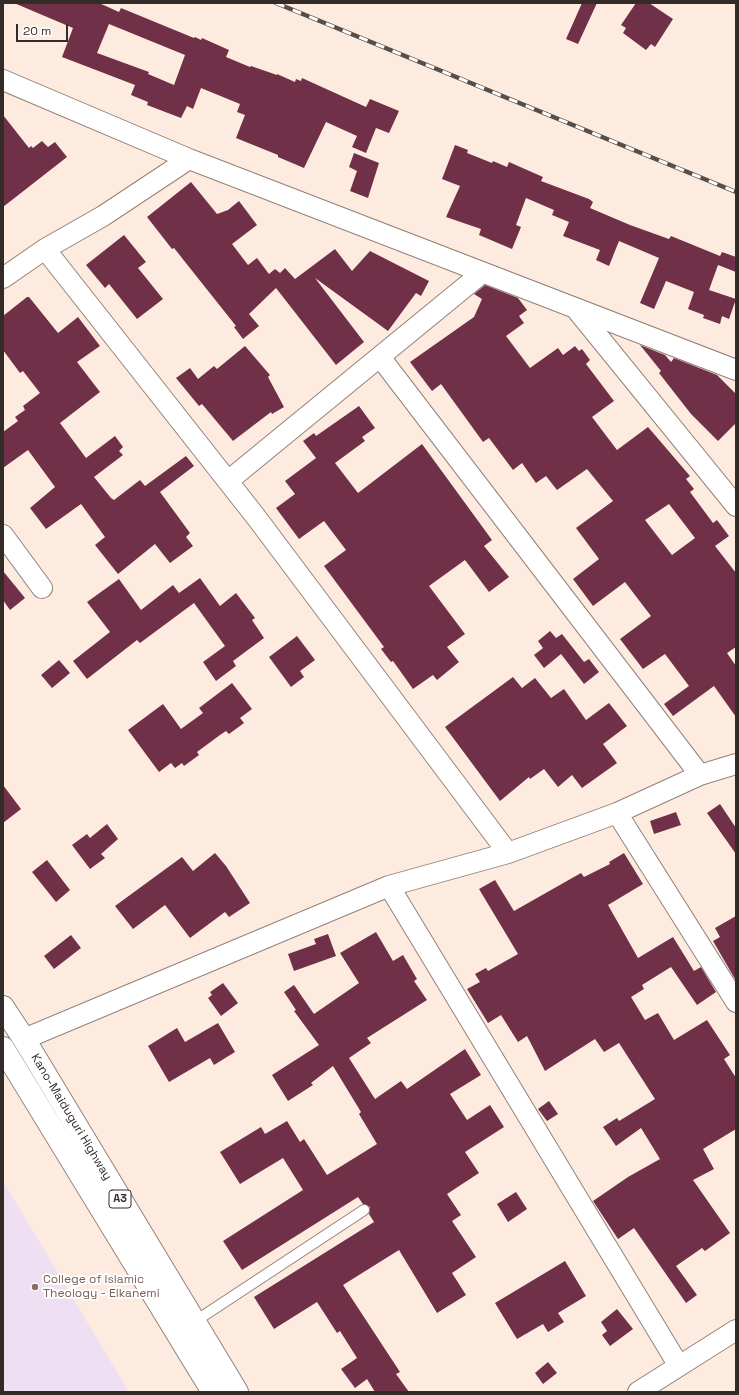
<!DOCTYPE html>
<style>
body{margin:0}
#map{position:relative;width:739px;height:1395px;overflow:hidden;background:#feebe0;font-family:"Space Grotesk",sans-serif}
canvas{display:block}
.frame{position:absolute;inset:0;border:4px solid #332b28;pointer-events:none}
.scale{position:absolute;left:16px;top:24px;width:52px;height:18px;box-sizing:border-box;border:2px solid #332b28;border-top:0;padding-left:5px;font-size:12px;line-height:14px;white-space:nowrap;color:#332b28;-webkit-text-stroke:3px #fff;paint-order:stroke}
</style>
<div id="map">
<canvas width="739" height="1395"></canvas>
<div class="frame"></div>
<div class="scale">20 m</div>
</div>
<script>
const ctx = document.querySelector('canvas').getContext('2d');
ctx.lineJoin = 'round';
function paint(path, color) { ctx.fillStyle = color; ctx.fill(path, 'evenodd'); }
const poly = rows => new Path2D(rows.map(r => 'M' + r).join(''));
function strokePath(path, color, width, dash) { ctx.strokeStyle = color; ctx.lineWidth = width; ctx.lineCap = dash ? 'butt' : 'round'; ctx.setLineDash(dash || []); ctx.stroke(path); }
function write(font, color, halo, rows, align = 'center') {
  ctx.font = font + ' "Space Grotesk",sans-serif'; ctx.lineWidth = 4; ctx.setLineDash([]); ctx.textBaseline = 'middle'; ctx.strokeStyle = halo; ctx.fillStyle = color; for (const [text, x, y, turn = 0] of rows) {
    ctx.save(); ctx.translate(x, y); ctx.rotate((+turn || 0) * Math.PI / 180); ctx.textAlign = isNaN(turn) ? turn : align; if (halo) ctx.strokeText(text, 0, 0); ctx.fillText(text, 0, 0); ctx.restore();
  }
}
paint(poly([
 [3,1181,129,1392,3,1392]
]), '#efdff2');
paint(poly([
 [14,3,99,3,119,12,121,8,194,38,195,37,201,40,202,38,229,50,226,57,250,67,251,66,277,75,277,74,295,82,296,79,301,81,302,78,366,107,370,99,399,111,389,133,376,128,366,153,352,147,357,136,326,122,304,168,278,157,278,155,236,138,245,115,237,112,240,104,201,88,193,109,187,106,181,118,147,105,148,102,131,95,135,85,62,57,73,28],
 [109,24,185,55,174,85,148,74,149,72,97,53],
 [582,3,597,3,578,44,566,39],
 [636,3,649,3,673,19,655,47,651,44,646,50,623,33,626,28,621,25],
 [3,115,29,148,31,146,33,148,42,141,48,147,55,142,67,157,3,207],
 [455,145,468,150,467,153,492,163,493,161,507,167,509,162,543,177,541,181,589,199,593,202,590,208,630,225,669,239,671,236,720,256,722,252,736,257,736,272,718,265,709,290,736,299,729,319,722,316,720,324,703,318,704,315,688,309,694,292,666,281,654,309,640,303,659,258,619,241,609,266,596,260,600,250,563,236,569,222,552,215,554,210,526,198,516,225,521,227,512,249,479,235,481,229,446,217,460,186,442,179],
 [354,153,379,163,368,198,350,191,357,171,349,167],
 [191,182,217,214,228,210,239,201,257,225,232,244,248,265,257,258,269,274,275,269,280,273,285,268,295,279,335,249,352,271,370,251,429,281,421,296,416,293,388,331,315,278,364,342,336,365,276,288,249,314,259,326,243,339,234,327,236,326,174,248,172,249,147,217],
 [124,235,146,262,138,268,163,299,137,319,109,284,105,288,86,265],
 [485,285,518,298,527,310,519,316,524,323,506,336,530,368,558,348,563,355,575,346,579,351,582,349,590,360,586,364,614,401,592,417,617,450,648,427,690,476,686,479,694,489,690,492,713,523,717,520,729,536,715,546,736,573,736,647,727,653,736,666,736,717,714,686,673,716,664,704,689,686,665,654,643,669,620,639,651,616,625,582,593,606,573,579,599,559,576,528,613,501,587,469,557,490,546,476,536,483,522,463,513,470,489,438,483,442,441,384,432,391,410,362,474,317,482,299,474,294],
 [669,504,695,538,672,555,645,520],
 [27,297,29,297,58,333,78,317,100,346,77,362,100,392,60,423,86,458,115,436,123,447,119,451,123,455,94,477,111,498,114,500,140,480,145,486,186,456,194,466,160,492,190,533,186,537,193,546,170,563,155,544,118,574,95,545,105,537,81,504,46,529,30,508,55,487,28,450,3,468,3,432,18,421,15,417,25,410,23,406,40,393,23,371,20,373,3,350,3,316],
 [640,345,665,355,671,362,674,358,717,375,736,394,736,423,718,441,691,414,659,373,661,371],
 [245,346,270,375,268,377,284,407,272,414,271,412,233,441,202,404,199,406,176,378,190,368,198,379,214,366,217,369],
 [359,406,375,428,362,437,365,441,335,463,358,493,422,444,492,540,484,546,509,577,489,592,465,560,429,586,465,634,447,647,459,662,437,680,433,675,413,689,393,661,391,662,381,649,384,647,324,566,346,550,324,521,299,539,276,508,295,494,285,481,316,458,303,441,314,433,316,436],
 [3,571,25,598,10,610,3,600],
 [200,578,220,606,236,593,255,618,252,620,264,638,233,661,236,666,216,681,203,662,225,646,194,603,140,643,137,640,87,679,73,661,110,632,87,602,119,579,141,610,173,585,179,593],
 [550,631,556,638,562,634,584,662,589,659,599,672,584,684,561,654,544,668,534,655,543,648,538,641],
 [297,636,315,660,300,671,304,677,291,687,269,657],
 [59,660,70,673,52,688,41,675],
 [513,677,522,688,535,678,551,698,564,689,586,720,609,703,627,726,603,744,617,763,582,788,572,775,558,787,544,769,530,779,529,777,500,801,445,727],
 [232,683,252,709,240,718,244,723,229,734,226,731,220,735,197,752,199,755,184,766,182,763,175,768,171,763,159,772,128,730,163,704,181,729,203,713,199,708],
 [3,785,21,809,3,823],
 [720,804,736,828,736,854,707,813],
 [676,812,681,825,654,834,650,821],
 [107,824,118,839,101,854,105,858,90,869,72,845,87,834,90,838],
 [215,853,226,866,250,903,229,917,225,912,190,938,165,905,133,929,115,906,182,857,193,871],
 [624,853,643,884,608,905,638,958,673,937,694,971,701,967,716,992,697,1005,671,967,642,985,644,989,631,997,645,1020,658,1013,674,1040,707,1020,730,1055,724,1059,736,1078,736,1129,703,1149,714,1169,693,1180,730,1233,705,1251,702,1248,676,1266,697,1295,686,1303,634,1228,618,1239,593,1201,628,1177,660,1159,641,1128,616,1146,603,1127,617,1118,619,1121,655,1099,619,1043,604,1052,595,1039,545,1071,527,1036,518,1042,501,1015,488,1023,467,989,480,982,475,974,486,968,488,971,518,954,479,889,495,880,514,911,581,873,584,877,610,864,609,862],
 [47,860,70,890,56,902,32,872],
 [736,916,736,978,735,979,713,941,720,937,715,928],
 [376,932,393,961,403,955,417,979,414,981,427,1000,367,1038,371,1043,349,1058,375,1099,401,1081,407,1089,465,1049,481,1075,450,1094,467,1120,490,1105,504,1127,465,1152,479,1173,447,1194,461,1215,452,1221,476,1257,452,1273,466,1295,437,1313,399,1250,343,1285,400,1372,396,1374,409,1392,375,1392,367,1379,355,1388,341,1369,357,1358,340,1331,337,1333,317,1302,274,1329,254,1297,374,1222,369,1214,370,1207,363,1204,358,1197,242,1270,223,1241,303,1190,283,1158,240,1184,220,1152,261,1127,265,1134,287,1121,300,1142,304,1139,327,1175,377,1144,359,1114,361,1112,333,1066,311,1083,313,1085,288,1101,272,1075,319,1045,294,1011,296,1010,284,992,294,985,314,1014,359,983,340,953],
 [328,934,336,956,294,971,288,954,316,944,314,939],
 [71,935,81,948,54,969,44,956],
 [223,983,238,1003,221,1016,208,998,212,995,210,992],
 [218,1023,235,1052,214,1065,210,1058,169,1082,148,1046,177,1028,185,1042],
 [549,1101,558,1114,547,1121,538,1109],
 [516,1192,527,1209,508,1222,497,1204],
 [565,1261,586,1296,558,1313,564,1322,548,1332,543,1324,517,1339,495,1303],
 [617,1309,633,1329,610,1346,602,1335,607,1331,601,1322],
 [548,1362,557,1373,543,1384,535,1373]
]), '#703047');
const service = poly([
 [194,1322,364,1210]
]);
const minor = poly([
 [3,80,189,159,736,370],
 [45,249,256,517,508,853],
 [3,278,45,249,103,216,189,159],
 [576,309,736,506],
 [380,357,700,775],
 [228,481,482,273],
 [3,535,42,588],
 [617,813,736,1002],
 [389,886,679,1366],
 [24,1039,389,886,508,853,617,813,700,775,736,764],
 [638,1392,736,1330]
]);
const trunk = poly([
 [3,1007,24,1039,237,1392],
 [3,1048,213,1392]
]);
strokePath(service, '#938279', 12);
strokePath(minor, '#938279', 22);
strokePath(trunk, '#938279', 24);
strokePath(service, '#fff', 10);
strokePath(minor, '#fff', 20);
strokePath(trunk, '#fff', 22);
const rail = poly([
 [276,3,736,192]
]);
strokePath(rail, '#574d49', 4.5);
strokePath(rail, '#fff', 3, [9]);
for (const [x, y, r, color] of [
 [35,1287,4,"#8d6e63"]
]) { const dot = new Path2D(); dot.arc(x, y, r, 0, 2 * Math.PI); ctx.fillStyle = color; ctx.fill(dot); strokePath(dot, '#fff', 1.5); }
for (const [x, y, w] of [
 [120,1199,22]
]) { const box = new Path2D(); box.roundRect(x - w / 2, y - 9, w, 18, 3); ctx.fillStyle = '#fff'; ctx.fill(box); strokePath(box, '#332b28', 1); }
write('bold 11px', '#332b28', null, [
 ["A3",120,1199]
]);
write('12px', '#332b28', '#fff', [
 ["Kano-Maiduguri Highway",71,1117,59]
]);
write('12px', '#785e54', '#fff', [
 ["College of Islamic",43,1280],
 ["Theology - Elkanemi",43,1294]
], 'left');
</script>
